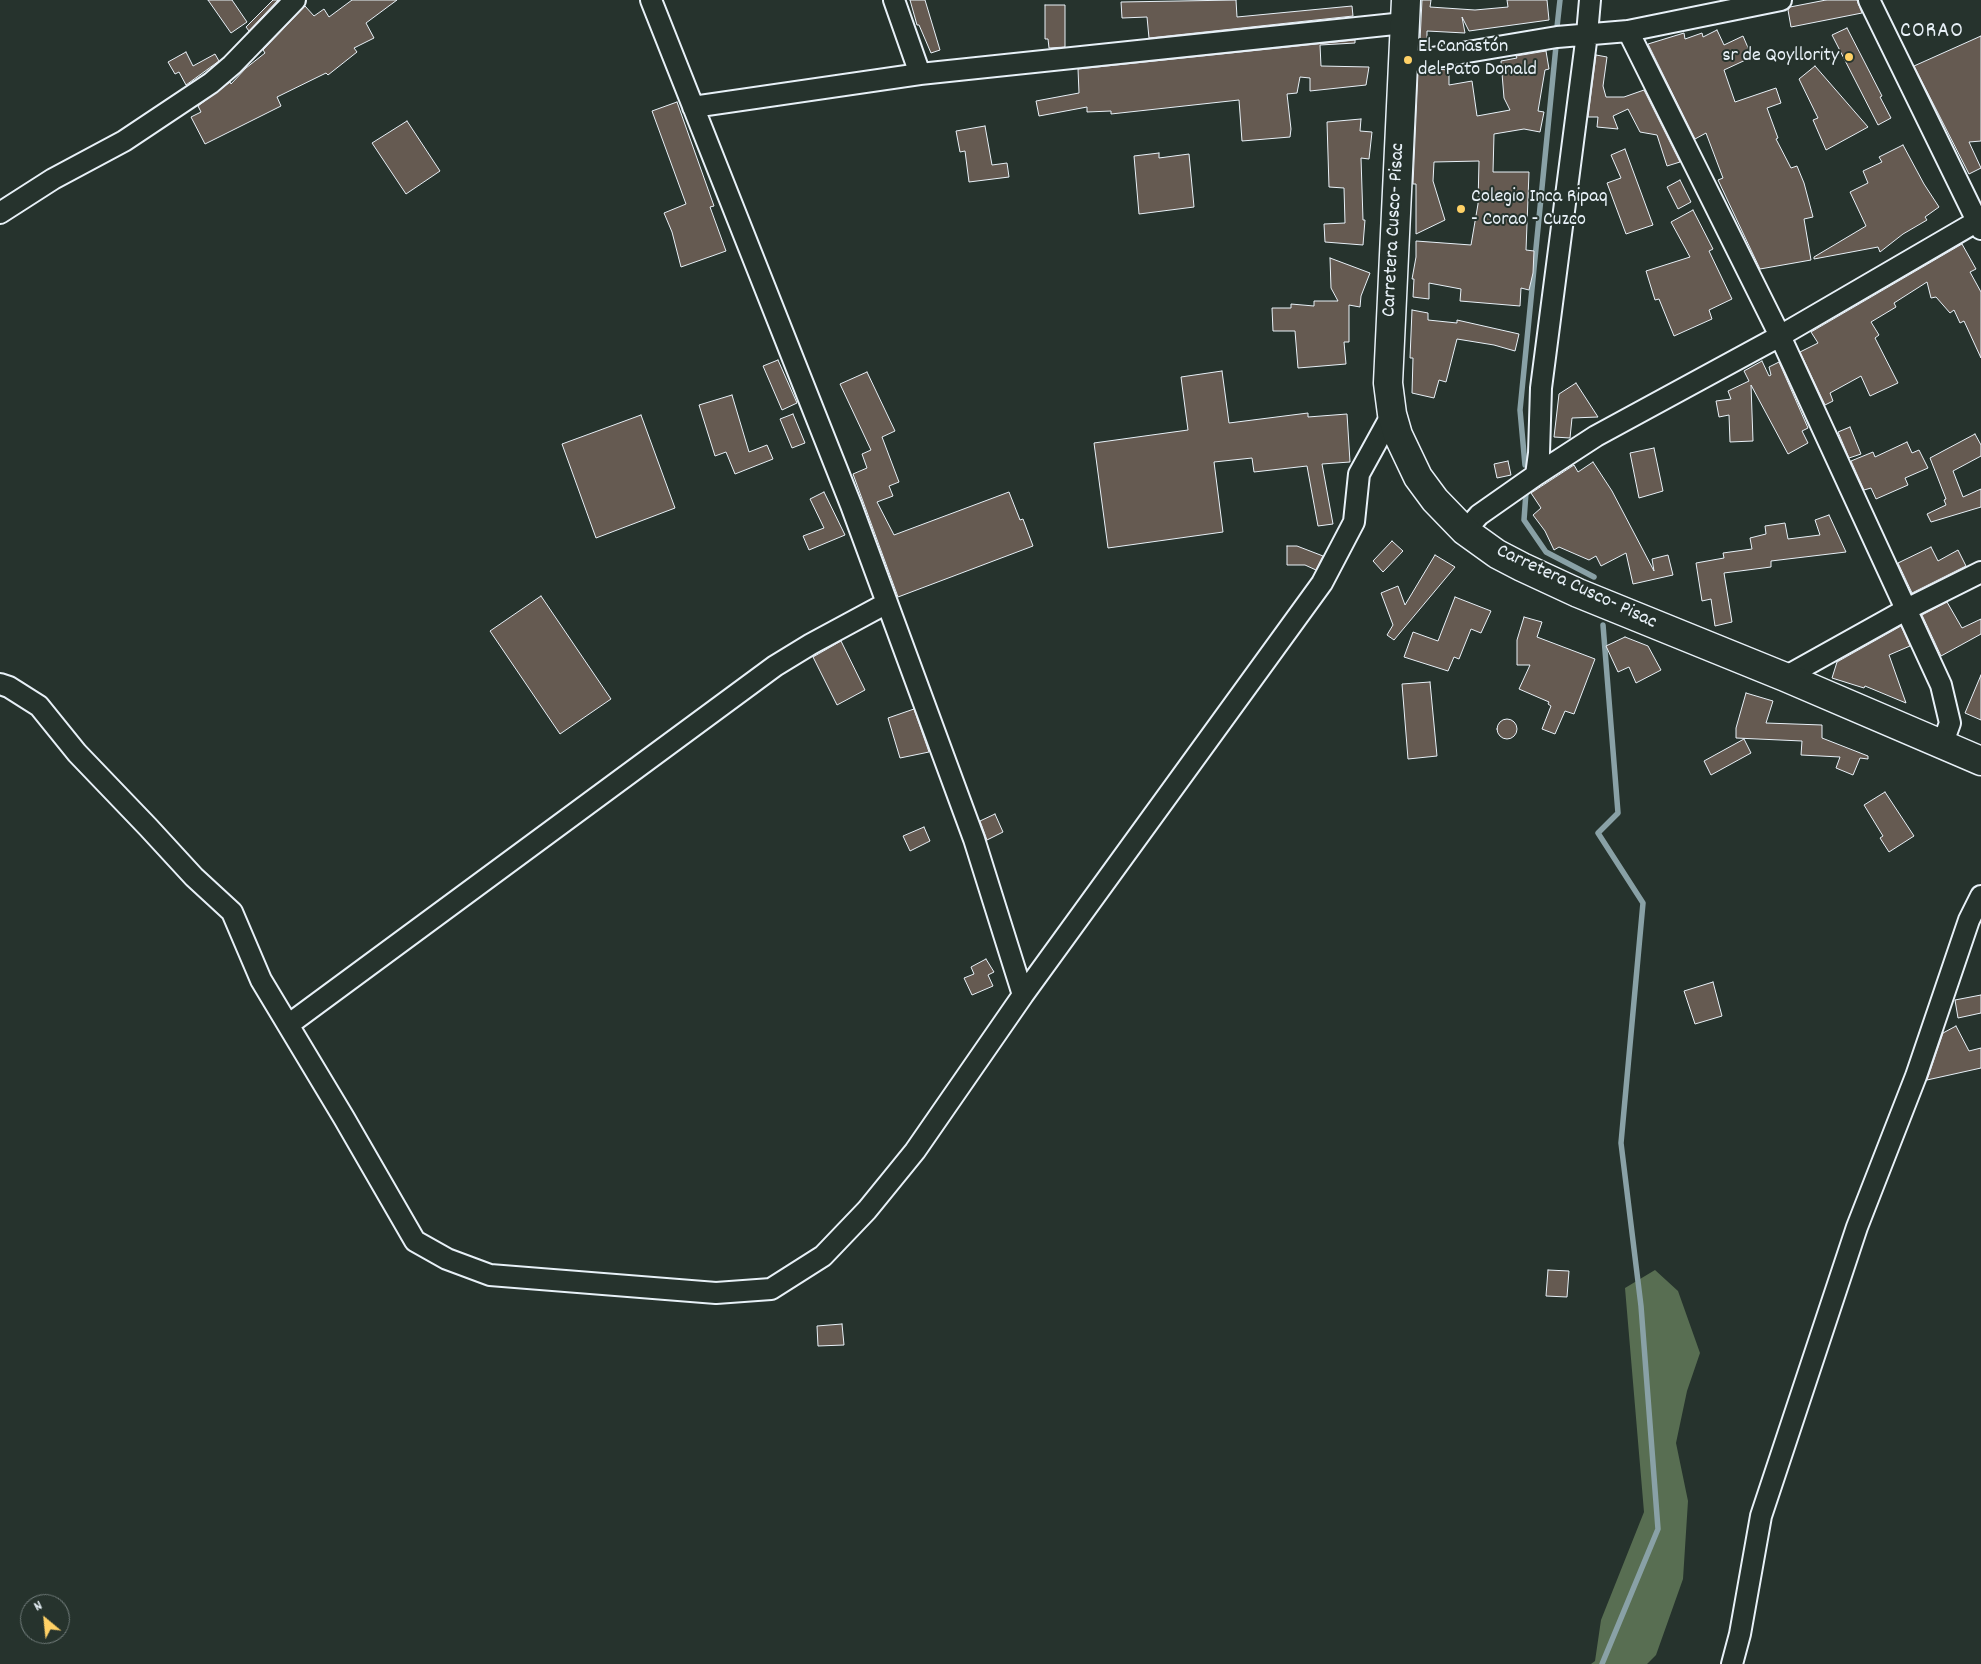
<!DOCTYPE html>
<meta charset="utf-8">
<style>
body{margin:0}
#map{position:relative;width:1981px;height:1664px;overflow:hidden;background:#26332d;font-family:Dekko,sans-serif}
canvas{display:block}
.north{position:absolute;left:20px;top:1594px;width:50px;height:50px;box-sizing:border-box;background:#26332d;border:1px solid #747f7e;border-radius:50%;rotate:332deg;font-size:14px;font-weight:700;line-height:20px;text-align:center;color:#e8f1f8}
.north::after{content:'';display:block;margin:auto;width:18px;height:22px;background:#ffd166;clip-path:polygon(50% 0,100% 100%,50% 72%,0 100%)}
</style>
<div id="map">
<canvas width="1981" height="1664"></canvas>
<div class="north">N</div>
</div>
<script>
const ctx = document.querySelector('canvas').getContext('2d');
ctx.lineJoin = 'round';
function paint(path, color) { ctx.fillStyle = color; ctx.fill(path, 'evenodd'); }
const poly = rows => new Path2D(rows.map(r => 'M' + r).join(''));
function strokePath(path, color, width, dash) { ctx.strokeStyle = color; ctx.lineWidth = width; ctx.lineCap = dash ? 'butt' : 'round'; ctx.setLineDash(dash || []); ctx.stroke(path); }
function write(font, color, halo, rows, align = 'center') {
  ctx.font = font + ' Dekko,sans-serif'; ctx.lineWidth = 4; ctx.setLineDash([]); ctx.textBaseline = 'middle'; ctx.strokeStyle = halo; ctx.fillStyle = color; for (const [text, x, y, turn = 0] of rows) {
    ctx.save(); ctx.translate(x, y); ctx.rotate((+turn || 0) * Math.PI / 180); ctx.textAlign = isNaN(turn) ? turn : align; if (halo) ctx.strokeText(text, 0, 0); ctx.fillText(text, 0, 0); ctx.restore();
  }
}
paint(poly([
 [1655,1270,1678,1291,1700,1353,1687,1391,1676,1443,1688,1501,1683,1579,1656,1655,1647,1664,1591,1664,1595,1661,1601,1620,1644,1512,1625,1288]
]), '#586e52');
strokePath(poly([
 [1557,27,1560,0],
 [1525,465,1520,410,1556,46],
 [1526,492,1524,520,1546,552,1594,577],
 [1602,1664,1658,1529,1641,1306,1621,1143,1643,903,1598,833,1618,813,1603,625]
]), '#89a1a6', 5.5);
const building = poly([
 [208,0,232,0,247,22,231,33,208,0],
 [273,0,278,0,249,31,246,27,273,0],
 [352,0,397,0,366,23,374,38,354,48,357,52,328,75,326,73,277,97,281,106,205,144,191,117,201,112,198,106,230,82,231,84,246,68,265,53,263,50,305,6,314,16,324,9,329,17,352,0],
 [910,0,925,0,940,50,931,53,919,25,917,25,910,0],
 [1236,0,1237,17,1352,6,1353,16,1149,38,1147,17,1122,18,1121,2,1236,0],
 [1422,0,1431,0,1430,7,1475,10,1508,7,1507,0,1547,0,1549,20,1469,31,1462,17,1465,33,1427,31,1427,41,1420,41,1422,0],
 [1826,0,1857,0,1862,13,1791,27,1788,10,1790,7,1826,0],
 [1045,5,1065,5,1065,47,1049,48,1048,39,1045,39,1045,5],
 [1847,28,1882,96,1880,97,1891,118,1878,125,1832,35,1847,28],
 [1717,30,1724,45,1743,36,1752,57,1724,70,1735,102,1776,88,1781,103,1767,108,1778,138,1776,139,1791,168,1797,166,1804,183,1813,217,1804,219,1811,260,1760,269,1718,180,1723,178,1706,133,1695,139,1648,44,1684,33,1685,39,1702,33,1703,37,1717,30],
 [1981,36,1981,141,1969,142,1981,168,1969,174,1914,66,1981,36],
 [1355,40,1355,43,1320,45,1321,66,1369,67,1366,85,1310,91,1310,78,1300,77,1297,93,1287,94,1291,129,1290,137,1242,141,1239,100,1111,114,1111,111,1087,112,1087,107,1039,116,1036,101,1079,93,1078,69,1355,40],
 [1546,51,1549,69,1545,70,1538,111,1544,112,1540,132,1524,129,1494,134,1493,172,1529,172,1526,250,1534,251,1533,273,1529,290,1521,288,1520,306,1460,301,1461,289,1429,283,1429,299,1413,297,1414,279,1412,279,1416,257,1416,241,1471,245,1478,204,1479,161,1434,162,1433,181,1445,220,1416,234,1416,184,1413,184,1418,72,1436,69,1449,70,1449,85,1472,81,1477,116,1510,110,1504,98,1501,61,1517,58,1516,56,1546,51],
 [186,52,193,66,215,54,219,61,186,85,179,72,175,74,168,62,186,52],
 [1596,55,1607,57,1603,86,1606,97,1624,97,1644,90,1680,162,1667,166,1657,135,1640,132,1628,109,1613,116,1618,129,1597,127,1598,117,1588,117,1596,55],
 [1815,66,1868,127,1826,150,1813,120,1818,118,1799,79,1815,66],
 [677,102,714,206,710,207,726,251,681,267,672,232,664,213,686,204,652,111,677,102],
 [1361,119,1360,131,1372,132,1369,159,1361,158,1363,220,1365,220,1363,245,1325,242,1324,224,1345,223,1344,188,1329,187,1327,122,1361,119],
 [407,121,440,171,406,194,372,143,407,121],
 [985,126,992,165,1007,163,1009,177,969,182,965,151,960,152,956,131,985,126],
 [1903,145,1924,184,1939,207,1925,217,1927,220,1903,234,1880,252,1878,247,1814,259,1814,257,1866,226,1850,192,1868,183,1863,171,1882,162,1879,157,1903,145],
 [1625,149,1653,225,1626,234,1607,183,1621,178,1611,155,1625,149],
 [1159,153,1159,158,1189,154,1194,207,1139,214,1134,156,1159,153],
 [1680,180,1691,202,1678,209,1667,187,1680,180],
 [1693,210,1713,249,1709,251,1732,299,1709,310,1712,319,1674,336,1659,299,1655,300,1646,271,1690,257,1671,222,1693,210],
 [1962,244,1976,269,1970,272,1981,292,1981,358,1964,321,1960,323,1954,310,1950,313,1936,297,1931,298,1927,282,1894,303,1896,307,1871,322,1879,335,1875,338,1898,383,1870,396,1861,376,1830,393,1833,401,1825,405,1800,352,1818,343,1811,332,1962,244],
 [1330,258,1370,273,1361,296,1360,307,1349,305,1349,342,1344,342,1346,364,1298,368,1295,331,1273,331,1272,308,1291,308,1291,304,1314,306,1314,301,1338,301,1331,288,1330,258],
 [1412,310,1428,313,1428,320,1457,323,1457,320,1519,334,1515,351,1494,345,1457,339,1446,382,1439,380,1434,398,1412,393,1413,358,1410,358,1412,310],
 [778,360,797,403,782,410,763,366,778,360],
 [1762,361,1769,376,1771,375,1769,367,1779,362,1808,428,1802,431,1808,443,1788,454,1751,385,1753,441,1730,442,1729,415,1719,417,1716,401,1731,399,1728,391,1749,381,1744,371,1762,361],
 [1222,371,1229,423,1308,413,1308,417,1347,414,1350,462,1322,464,1333,524,1318,526,1307,466,1254,472,1252,458,1214,462,1223,532,1108,548,1094,443,1188,430,1181,377,1222,371],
 [867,372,895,431,882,437,899,482,889,486,893,496,877,502,894,535,1009,492,1020,520,1023,519,1033,546,898,597,853,474,867,468,862,454,871,450,840,384,867,372],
 [1576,383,1598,417,1572,418,1570,438,1554,437,1559,394,1576,383],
 [732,395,749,452,767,445,773,459,735,474,726,452,715,456,699,405,732,395],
 [793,414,805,443,792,448,780,419,793,414],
 [641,415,675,508,596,538,562,444,641,415],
 [1850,427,1861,454,1849,458,1838,432,1850,427],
 [1975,434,1981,445,1981,456,1953,471,1963,497,1981,489,1981,507,1931,522,1927,514,1946,505,1944,500,1946,499,1930,458,1975,434],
 [1907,442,1912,453,1919,450,1928,468,1905,478,1908,485,1876,499,1871,488,1864,490,1851,461,1873,452,1875,457,1907,442],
 [1654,448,1663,491,1639,498,1630,453,1654,448],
 [1508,461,1511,475,1497,478,1494,464,1508,461],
 [1593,462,1612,491,1654,571,1652,559,1668,555,1673,575,1633,584,1626,553,1601,566,1596,556,1589,560,1559,547,1554,550,1545,531,1533,515,1541,508,1531,493,1574,465,1578,472,1593,462],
 [824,492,845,535,809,550,803,536,824,528,810,499,824,492],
 [1829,515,1846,552,1771,561,1771,567,1724,573,1732,622,1715,626,1711,599,1702,601,1696,563,1724,558,1723,553,1752,549,1750,538,1766,534,1765,526,1785,523,1788,539,1820,535,1815,520,1829,515],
 [1392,541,1403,551,1383,572,1373,561,1392,541],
 [1287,546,1297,546,1323,556,1316,570,1305,565,1287,565,1287,546],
 [1931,547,1938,561,1958,550,1966,566,1912,593,1898,563,1931,547],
 [1435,555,1455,567,1394,640,1387,635,1393,625,1381,593,1398,586,1405,605,1435,555],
 [541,596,611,699,560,734,490,631,541,596],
 [1455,597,1491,611,1481,633,1471,629,1459,659,1454,657,1448,671,1404,657,1413,632,1438,641,1455,597],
 [1947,602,1962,628,1981,619,1981,634,1941,656,1922,615,1947,602],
 [1524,617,1542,622,1537,637,1595,659,1574,714,1565,711,1555,734,1542,729,1551,706,1548,704,1549,702,1519,689,1530,665,1517,665,1517,640,1524,617],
 [1901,626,1910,646,1889,655,1906,703,1865,686,1864,688,1832,678,1837,662,1901,626],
 [1625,637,1648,646,1661,670,1636,683,1629,667,1618,672,1606,646,1625,637],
 [841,641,865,690,837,705,813,657,841,641],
 [1981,675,1981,720,1965,713,1981,675],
 [1430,682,1437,756,1408,759,1402,684,1430,682],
 [1746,693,1773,701,1766,723,1822,725,1822,738,1868,756,1868,759,1860,758,1853,775,1836,768,1840,757,1801,755,1802,741,1736,738,1736,728,1746,693],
 [914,709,929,752,900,758,888,718,914,709],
 '1497 729a10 10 0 1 1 20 0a10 10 0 1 1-20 0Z',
 [1744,739,1751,753,1711,775,1704,761,1744,739],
 [1885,792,1914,836,1889,852,1880,838,1883,836,1864,805,1885,792],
 [995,814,1003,832,987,840,980,821,995,814],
 [924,827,930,841,910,851,903,836,924,827],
 [986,959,994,972,988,975,993,986,972,995,964,978,974,974,971,967,986,959],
 [1713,982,1722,1016,1695,1024,1684,991,1713,982],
 [1981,995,1981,1013,1958,1018,1955,1000,1981,995],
 [1956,1026,1969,1051,1981,1048,1981,1068,1927,1080,1943,1033,1956,1026],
 [1548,1270,1569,1271,1567,1297,1546,1296,1548,1270],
 [842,1324,844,1345,818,1346,817,1326,842,1324]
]);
paint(building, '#655a51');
strokePath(building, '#e8f1f8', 1);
const minor = poly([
 [651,0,851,505,974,839,1023,995,1322,583,1354,522,1359,474,1392,414],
 [894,0,920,74,1404,23],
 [1869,0,1981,229],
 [1628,31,1780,336,1941,685,1950,723,1942,745],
 [1402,63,1557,37,1628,31,1781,0],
 [693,107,920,74],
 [0,213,53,179,124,141,211,83,232,65,295,0],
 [1536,475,1539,453,1541,388,1587,34,1590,0],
 [1465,531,1479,515,1536,475,1596,436,1780,336,1981,219],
 [1785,677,1907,609,1981,572],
 [0,684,9,687,39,706,77,753,148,827,194,877,232,912,261,980,344,1118,415,1241,447,1259,490,1275,716,1293,771,1289,823,1256,867,1210,915,1151,1023,995],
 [288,1025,775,666,811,644,887,603],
 [1732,1664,1740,1634,1761,1516,1857,1227,1916,1076,1969,920,1981,896]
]);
const highway = poly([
 [1406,0,1388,383,1392,414,1398,435,1418,477,1435,500,1465,531,1497,554,1522,567,1578,593,1785,677,1981,761]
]);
strokePath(minor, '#e8f1f8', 24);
strokePath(highway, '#e8f1f8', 31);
strokePath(minor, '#26332d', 20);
strokePath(highway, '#26332d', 28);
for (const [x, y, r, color] of [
 [1849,57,5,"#ffd166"],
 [1408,60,5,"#ffd166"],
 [1461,209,5,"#ffd166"]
]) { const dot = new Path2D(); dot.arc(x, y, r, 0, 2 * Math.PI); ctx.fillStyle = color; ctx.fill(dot); strokePath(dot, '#26332d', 2); }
write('20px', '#e8f1f8', '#26332d', [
 ["El Canastón",1418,48],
 ["del Pato Donald",1418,71],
 ["sr de Qoyllority",1839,57,"right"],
 ["Colegio Inca Ripaq",1471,198],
 ["- Corao - Cuzco",1471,221]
], 'left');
write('20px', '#e8f1f8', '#26332d', [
 ["Carretera Cusco- Pisac",1395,230,-87],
 ["Carretera Cusco- Pisac",1576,588,25]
]);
ctx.letterSpacing = '1px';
write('22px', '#e8f1f8', '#26332d', [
 ["CORAO",1932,33]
]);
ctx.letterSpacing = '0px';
</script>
